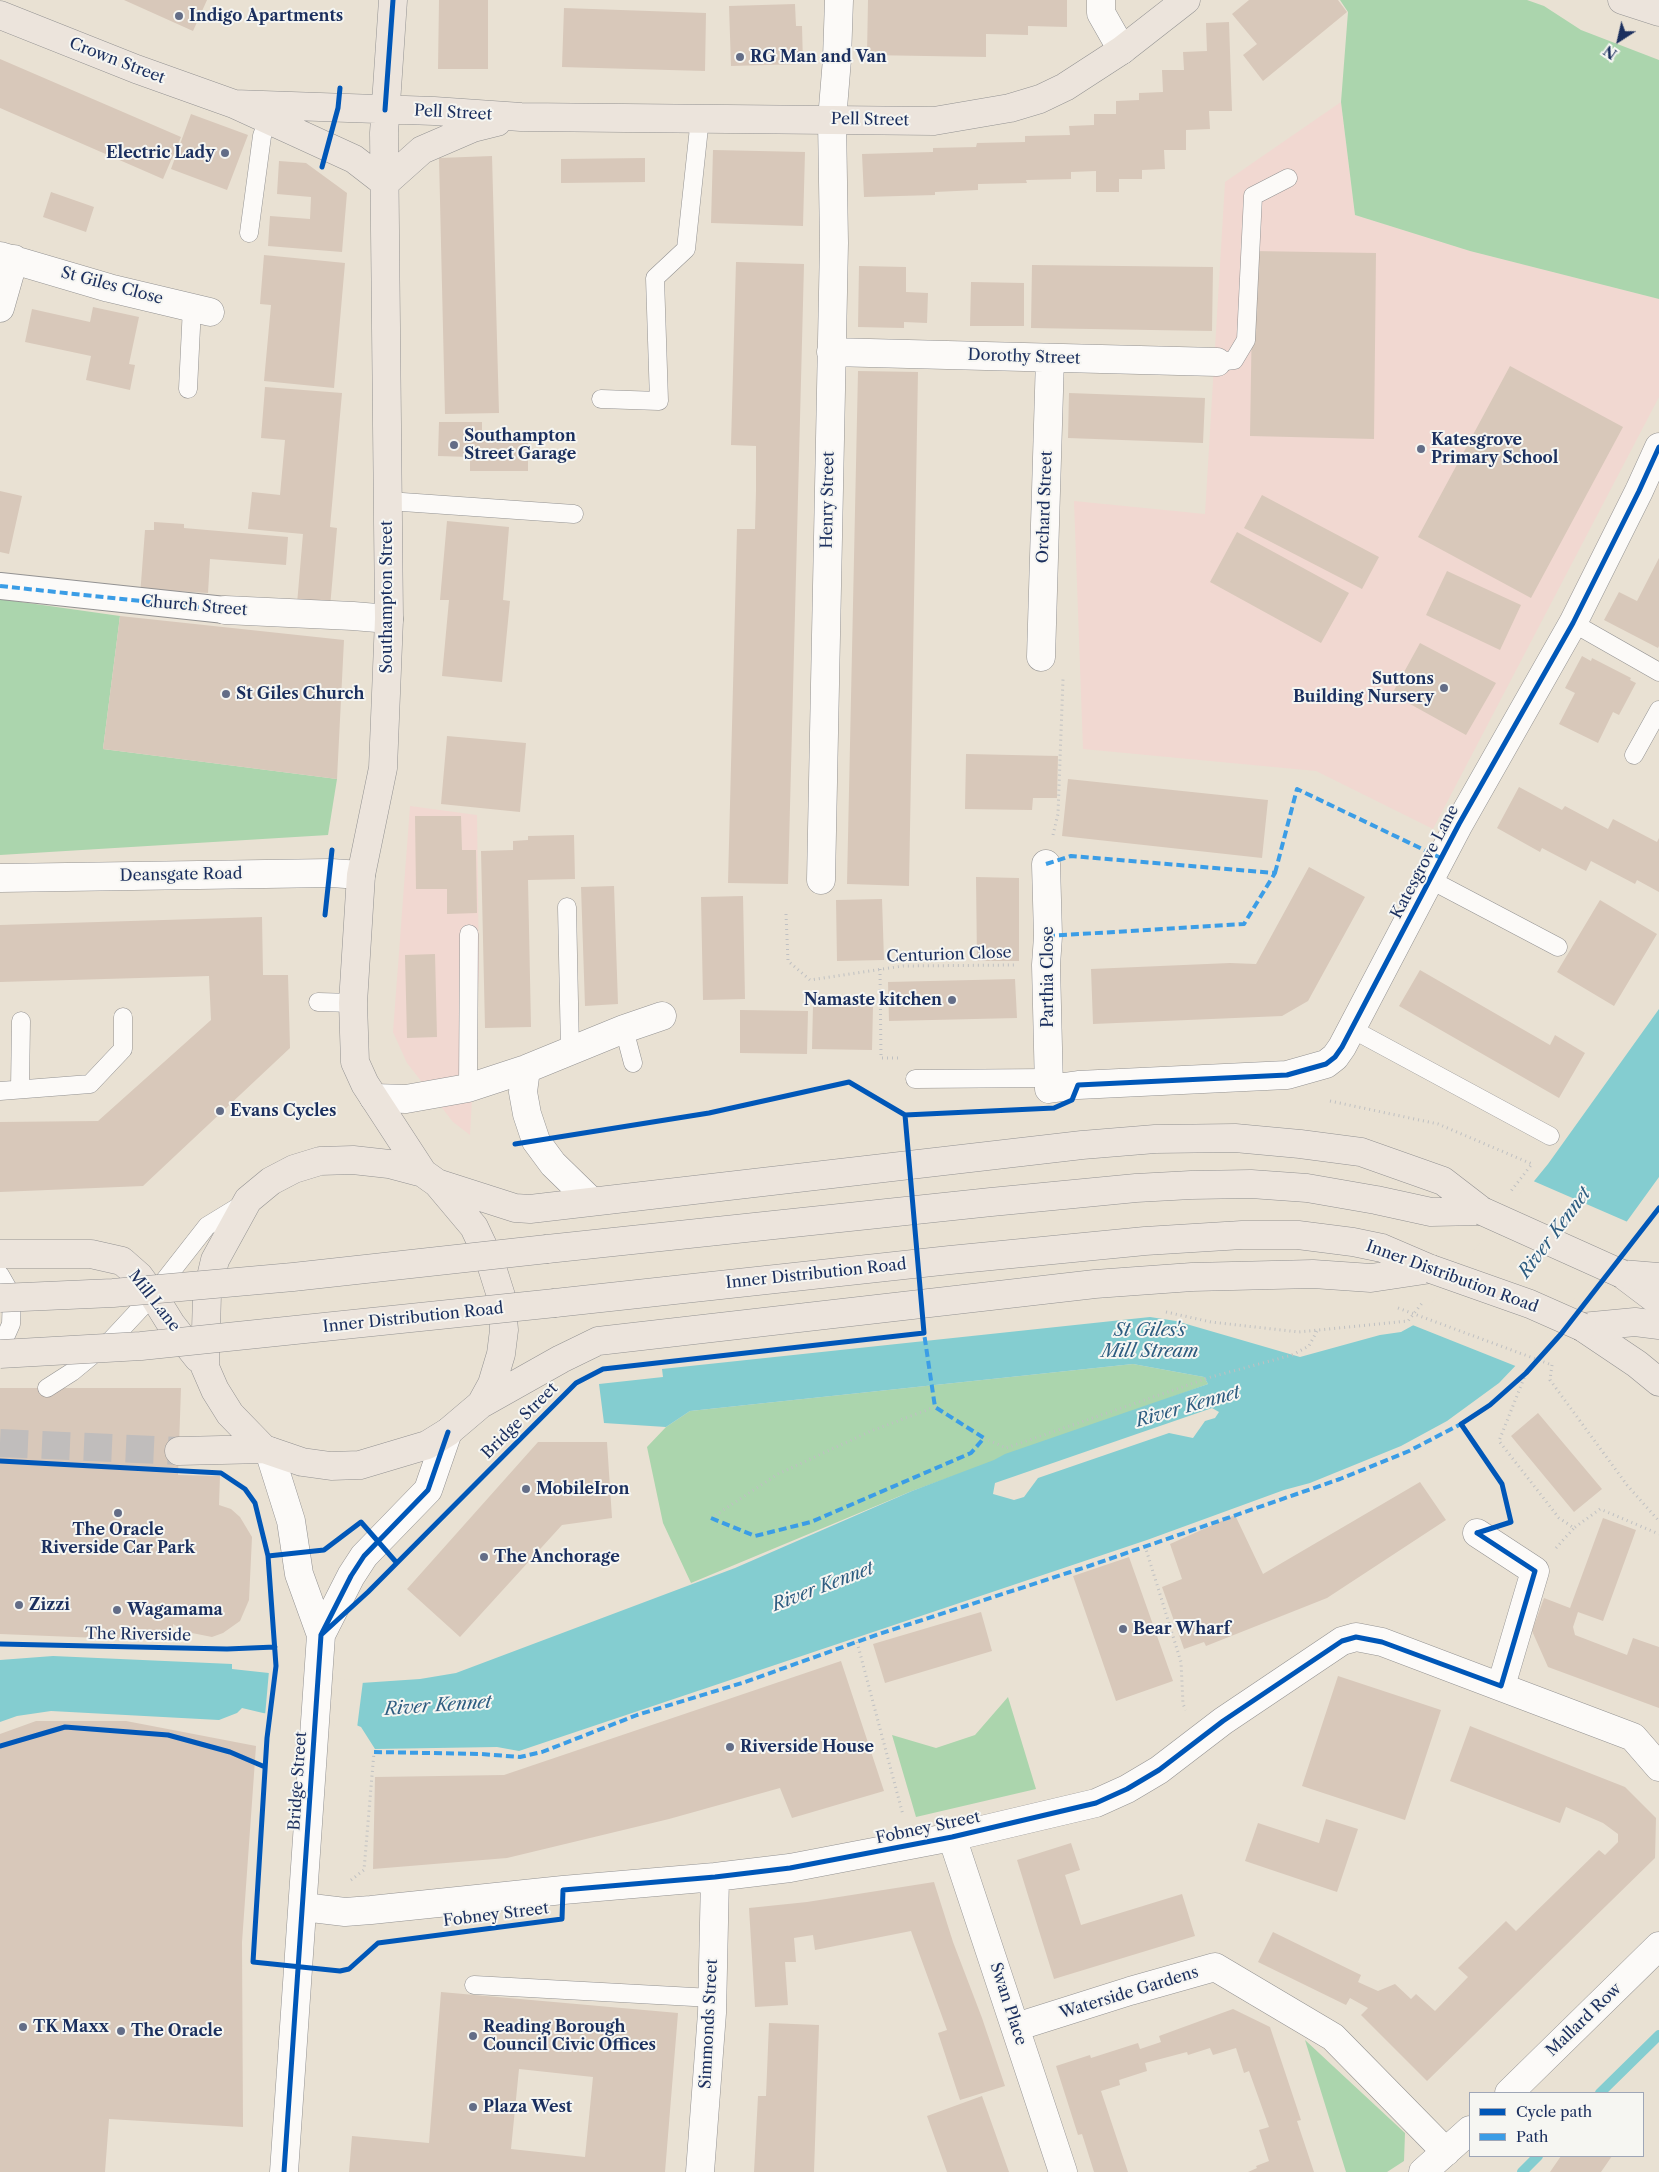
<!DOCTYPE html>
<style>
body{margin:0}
#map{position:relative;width:1659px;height:2172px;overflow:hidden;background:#e9e1d3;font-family:"Libre Caslon Text",serif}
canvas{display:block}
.legend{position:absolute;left:1469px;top:2092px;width:175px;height:65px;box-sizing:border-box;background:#f6f6f2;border:1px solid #9ea6b7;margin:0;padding:6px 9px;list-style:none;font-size:15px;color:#1b2f5e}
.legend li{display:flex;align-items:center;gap:10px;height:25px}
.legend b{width:25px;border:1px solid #9ea6b7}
.north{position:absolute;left:1594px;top:15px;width:50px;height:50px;-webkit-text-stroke:4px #f6f6f2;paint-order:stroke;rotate:215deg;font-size:14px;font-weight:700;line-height:20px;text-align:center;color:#1b2f5e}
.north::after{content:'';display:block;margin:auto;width:18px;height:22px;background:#1b2f5e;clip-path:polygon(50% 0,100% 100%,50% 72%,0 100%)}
</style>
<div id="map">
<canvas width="1659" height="2172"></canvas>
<ul class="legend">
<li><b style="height:6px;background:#0057b8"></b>Cycle path</li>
<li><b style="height:6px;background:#3b9de6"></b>Path</li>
</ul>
<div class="north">N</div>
</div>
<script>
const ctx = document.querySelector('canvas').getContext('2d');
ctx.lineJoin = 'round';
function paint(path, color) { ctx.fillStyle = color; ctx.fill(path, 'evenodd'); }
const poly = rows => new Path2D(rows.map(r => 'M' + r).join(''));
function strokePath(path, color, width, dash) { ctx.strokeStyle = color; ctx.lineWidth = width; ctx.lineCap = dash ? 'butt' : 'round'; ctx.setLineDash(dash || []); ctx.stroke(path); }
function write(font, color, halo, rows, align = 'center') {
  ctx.font = font + ' "Libre Caslon Text",serif'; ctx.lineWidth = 4; ctx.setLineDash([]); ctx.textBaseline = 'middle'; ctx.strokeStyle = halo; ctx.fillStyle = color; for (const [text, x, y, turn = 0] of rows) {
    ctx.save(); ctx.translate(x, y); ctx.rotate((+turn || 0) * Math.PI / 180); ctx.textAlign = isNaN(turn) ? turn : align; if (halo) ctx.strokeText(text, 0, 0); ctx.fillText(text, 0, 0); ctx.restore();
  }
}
paint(poly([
 [1341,102,1355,215,1470,251,1659,299,1659,397,1433,829,1316,771,1083,749,1074,501,1205,514,1225,182],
 [410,806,477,815,479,971,470,1135,453,1122,407,1063,393,1032]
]), '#f1d8d1');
paint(poly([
 [1340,0,1527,0,1544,6,1581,30,1659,60,1659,299,1470,251,1355,215,1341,102,1348,12],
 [0,599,120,616,103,749,337,779,328,835,0,855],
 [1133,1364,1204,1377,1208,1384,912,1491,691,1583,663,1523,647,1447,666,1427,690,1411],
 [1008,1697,1036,1789,916,1817,892,1735,936,1748,975,1735],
 [1305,2040,1405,2133,1404,2161,1387,2172,1346,2172]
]), '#abd5ad');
paint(poly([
 [1659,1009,1659,1177,1549,1329,1520,1361,1499,1383,1447,1421,1401,1446,1310,1483,1284,1490,1147,1540,519,1751,497,1747,375,1749,361,1727,356,1725,263,1713,242,1708,237,1713,219,1720,51,1711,17,1716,0,1722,0,1660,53,1656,232,1664,232,1669,361,1683,420,1679,456,1673,735,1568,912,1491,994,1460,1005,1454,1208,1384,1204,1377,1133,1364,690,1411,666,1427,604,1423,599,1384,663,1377,662,1369,1150,1317,1176,1321,1300,1357,1380,1335,1401,1332,1419,1322,1548,1164],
 [1212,1408,1219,1412,1215,1418,1205,1421,1193,1438,1169,1433,1038,1478,1024,1497,1014,1500,993,1494,995,1483]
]), '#84cdd0');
paint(poly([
 [1531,1180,1630,1223,1551,1330,1518,1367,1410,1324,1418,1320],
 [269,1671,363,1681,357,1728,265,1716]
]), '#e9e1d3');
strokePath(poly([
 [1600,2093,1659,2035],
 [1522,2172,1538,2156]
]), '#84cdd0', 10);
paint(poly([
 [124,0,207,0,193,31],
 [439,0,488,0,488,69,438,69],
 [868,0,1067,0,1067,27,1028,26,1028,35,986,34,986,57,867,55],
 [1249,0,1338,0,1347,12,1263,81,1243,55,1257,44,1232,14],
 [795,4,796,26,802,26,803,64,731,66,729,6],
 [564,8,706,13,705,71,562,67],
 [1229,22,1232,111,1209,111,1210,129,1186,130,1186,150,1164,150,1165,169,1142,170,1142,179,1119,179,1119,192,1096,192,1096,171,1071,172,1071,179,1026,180,1027,183,978,184,978,190,935,192,935,195,864,197,862,154,933,152,933,148,976,147,977,143,1025,142,1025,136,1070,135,1069,126,1094,125,1094,114,1116,114,1116,101,1139,100,1139,93,1163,92,1162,70,1184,70,1183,52,1207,51,1206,23],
 [0,59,181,137,163,179,0,108],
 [191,114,248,135,227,190,171,169],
 [713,150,805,152,803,226,711,223],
 [492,156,499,413,445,414,439,158],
 [645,158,645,182,561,183,561,159],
 [279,161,306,163,347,193,342,252,268,246,270,216,310,219,311,197,277,194],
 [51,192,94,207,86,232,43,217],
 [1253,251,1376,253,1374,439,1250,436],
 [264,255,345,263,334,388,264,381,271,305,260,304],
 [736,262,804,264,788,884,728,883,737,529,755,529,756,491,756,446,731,445],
 [1032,265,1213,267,1212,331,1031,328],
 [859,266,906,267,906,292,928,293,927,323,904,322,904,328,858,327],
 [971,282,1024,283,1024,326,970,326],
 [93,307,139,317,129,364,135,365,130,390,86,380,91,356,25,342,32,309,90,322],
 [1510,366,1623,427,1531,598,1418,537],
 [858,371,918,372,909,886,847,884],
 [265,387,342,393,330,527,337,528,330,607,297,604,303,534,248,529,252,492,280,495,285,440,261,438],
 [1069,393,1205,398,1203,443,1068,438],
 [439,422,482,422,482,433,528,433,528,471,470,471,470,457,438,456],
 [0,491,22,496,9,554,0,552],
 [1262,495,1379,557,1362,589,1244,528],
 [447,521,509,527,503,600,510,601,502,682,442,676,449,600,440,600],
 [154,522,184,524,184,528,288,537,286,565,210,559,208,593,175,591,174,599,140,596,145,530,154,530],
 [1237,532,1349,593,1321,643,1210,582],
 [1659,558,1659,646,1658,648,1604,620,1619,592,1637,601],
 [1447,571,1521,605,1500,650,1426,615],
 [120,616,344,640,337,779,103,749],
 [1420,643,1496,683,1466,735,1392,694],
 [1582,656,1591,661,1592,658,1631,678,1630,680,1636,683,1619,715,1613,712,1598,743,1559,724,1575,693,1565,688],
 [447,736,526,743,520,812,441,804],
 [966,754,1058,756,1057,798,1033,798,1032,810,965,809],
 [1068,779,1268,800,1262,858,1062,836],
 [1519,787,1562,810,1565,806,1608,829,1613,819,1657,842,1659,838,1659,892,1637,880,1635,884,1591,861,1586,871,1542,848,1540,852,1497,828],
 [415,816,461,816,462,850,476,850,477,913,447,914,447,889,416,889],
 [574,835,575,879,528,880,531,1027,485,1028,481,851,513,850,513,841,528,840,528,836],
 [1309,867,1365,897,1308,1001,1282,1016,1093,1024,1091,969,1230,963,1256,964],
 [976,877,1019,878,1019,961,977,961],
 [614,886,618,1004,585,1006,581,887],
 [743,896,745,999,703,1000,701,897],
 [882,899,884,960,837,961,836,900],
 [1600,900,1657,934,1614,1006,1557,972],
 [262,917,263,975,288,975,290,1048,143,1186,0,1192,0,1122,98,1121,211,1020,209,976,0,982,0,925],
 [435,954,437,1037,407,1038,405,955],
 [1420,970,1550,1045,1555,1035,1585,1053,1559,1098,1399,1006],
 [1015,979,1017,1018,889,1021,888,982],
 [813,1005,873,1006,872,1050,812,1049],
 [740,1010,808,1011,807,1054,740,1053],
 [0,1388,181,1388,178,1475,220,1476,219,1505,231,1509,240,1517,252,1537,249,1600,240,1621,223,1633,212,1637,187,1632,173,1624,173,1641,0,1634],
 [1538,1413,1602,1489,1574,1512,1511,1436],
 [538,1442,607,1442,612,1518,562,1525,460,1637,407,1589],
 [1420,1482,1446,1520,1327,1598,1206,1646,1204,1642,1184,1649,1162,1587,1182,1579,1170,1544,1235,1515,1263,1574],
 [1603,1518,1636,1530,1603,1621,1578,1612,1573,1627,1575,1635,1627,1655,1633,1638,1659,1647,1659,1708,1548,1667,1532,1631,1544,1598,1570,1608],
 [1129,1557,1173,1681,1116,1701,1073,1576],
 [981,1612,992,1651,885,1683,873,1644],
 [841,1661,884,1791,792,1818,780,1788,669,1819,507,1858,373,1869,375,1777,504,1775],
 [1338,1676,1441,1710,1405,1820,1302,1786],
 [36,1721,126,1721,256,1746,242,1942,243,2127,109,2119,105,2172,0,2172,0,1734],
 [1470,1726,1625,1787,1656,1818,1655,1858,1427,2081,1361,2015,1368,2008,1350,1998,1346,2005,1258,1962,1273,1932,1361,1975,1358,1982,1378,1991,1395,1984,1411,1999,1416,1994,1435,2011,1468,1977,1458,1968,1506,1921,1516,1931,1599,1850,1605,1855,1618,1842,1618,1834,1603,1823,1566,1807,1560,1823,1450,1781],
 [1326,1819,1358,1829,1337,1892,1245,1861,1258,1823,1319,1843],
 [1071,1843,1080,1870,1065,1875,1081,1925,1182,1894,1195,1936,1054,1979,1017,1860],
 [934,1882,953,1942,982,2018,1005,2086,960,2100,938,2033,947,2030,911,1931,815,1950,813,1935,794,1938,796,1962,785,1962,788,2005,755,2007,749,1908,807,1902],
 [441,1992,678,2013,665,2172,349,2172,352,2136,429,2143],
 [519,2069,593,2077,585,2157,511,2149],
 [1233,2009,1270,2027,1301,2120,1297,2121,1314,2172,1248,2172,1257,2168,1256,2166,1269,2161,1259,2130,1269,2127,1249,2071,1244,2073,1236,2048,1213,2055,1210,2048,1188,2055,1187,2052,1145,2063,1147,2071,1119,2080,1120,2085,1101,2091,1128,2172,1094,2172,1082,2134,1078,2135,1056,2066,1090,2055,1091,2058,1138,2043,1140,2049,1161,2042,1159,2036],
 [769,2023,819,2025,814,2172,754,2172,758,2096,766,2096],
 [982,2096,1009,2172,947,2172,927,2116],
 [1561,2156,1612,2156,1601,2172,1550,2172]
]), '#d8c8ba');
strokePath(poly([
 [0,1443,179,1451]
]), '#c0bdbc', 28, [28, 14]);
const service = poly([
 [249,233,262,136,268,119],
 [1217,362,1234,360,1246,340,1253,196,1288,178],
 [188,389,192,307],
 [601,399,659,401,655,278,686,249,700,118],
 [388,501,574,514],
 [1573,623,1659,672],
 [1634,755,1659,710],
 [1429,879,1558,947],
 [567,907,570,1050],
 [318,1002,353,1003],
 [624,1029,633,1063],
 [1352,1029,1550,1136],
 [915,1079,1049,1078],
 [468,1088,469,934],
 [20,1089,21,1021],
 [0,1091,90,1084,123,1049,123,1017],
 [0,1275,12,1296,11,1324,0,1349],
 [47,1388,72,1372,112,1339,153,1295,207,1226,243,1204],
 [474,1985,712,1998]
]);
const pedestrian = poly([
 [0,586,225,610]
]);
const minor = poly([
 [1101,0,1101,13,1122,50],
 [0,256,109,288,210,312],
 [0,308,14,259],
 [831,352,1217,362],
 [225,610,353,616,389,619],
 [1041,657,1050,358],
 [1046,864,1048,936,1046,965,1049,1089,1078,1085,1287,1075,1326,1064,1335,1057,1342,1047,1459,824,1573,623,1639,491,1659,447],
 [0,878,331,873,361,875],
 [821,880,834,243,832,120,837,59,839,0],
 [526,1069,523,1092,527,1114,536,1141,553,1164,591,1201],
 [374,1098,406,1099,468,1088,526,1069,624,1029,662,1016],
 [269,1451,291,1521,299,1574,321,1635],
 [1477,1533,1535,1571,1501,1686],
 [952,1837,1063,2172],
 [303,1907,345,1912,371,1910,563,1890,715,1877,790,1868,952,1837,1096,1803,1127,1789,1159,1770,1223,1721,1342,1641,1356,1637,1382,1642,1633,1737,1659,1767],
 [1016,2027,1130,1991,1215,1967,1333,2037,1446,2152],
 [1509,2093,1659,1946],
 [284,2172,321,1635,351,1576,364,1556,428,1490,448,1432],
 [700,2172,712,2013,715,1877],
 [1423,2172,1470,2130]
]);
const primary = poly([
 [393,0,384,133,389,619,383,768,361,875,353,1003,355,1062,365,1084,423,1173],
 [1622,0,1659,12],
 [0,15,136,69,234,104,354,159,385,183],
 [234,104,434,111,521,117,934,121,1010,108,1040,99,1065,87,1122,50,1186,0],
 [385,183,422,150,473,128,497,122],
 [437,1183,515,1208,530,1209,1082,1145,1155,1139,1235,1138,1300,1144,1361,1152,1443,1181,1482,1211],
 [547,1249,991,1202,1136,1188,1191,1185,1251,1184,1307,1188,1376,1200,1431,1212,1482,1211],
 [0,1254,91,1254,122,1261,139,1276,153,1295,171,1324,198,1358],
 [1622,1274,1659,1302],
 [555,1303,950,1260,1145,1241,1242,1235,1298,1235,1353,1242,1382,1248,1431,1269],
 [1582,1327,1637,1364,1659,1382],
 [481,1404,492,1384,501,1354,504,1330,501,1296,490,1261,474,1227,437,1183,423,1173,389,1164,353,1160,320,1161,294,1169,271,1181,248,1200,215,1260,207,1294,205,1367,215,1390,230,1414,264,1449,302,1462,331,1466,360,1465,427,1445,448,1432,481,1404,561,1359,598,1341,1095,1284,1192,1277,1313,1274,1371,1278,1431,1269],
 [179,1451,264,1449]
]);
const trunk = poly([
 [1622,1274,1659,1277],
 [1582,1327,1635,1322,1659,1325]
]);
strokePath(service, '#939292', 19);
strokePath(pedestrian, '#939292', 28);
strokePath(minor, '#939292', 29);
strokePath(primary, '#939292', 29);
strokePath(trunk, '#939292', 29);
strokePath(poly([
 [1053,835,1058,814,1063,679],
 [786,914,788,961,810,980,903,966,1015,965],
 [880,969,881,1058,898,1058],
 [1330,1101,1438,1124,1532,1164,1511,1191],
 [1166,1312,1211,1322,1299,1332,1408,1321,1423,1302],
 [1552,1365,1550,1380,1627,1485,1659,1521],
 [1526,1373,1499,1441,1559,1518,1574,1528,1600,1509,1659,1534],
 [984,1438,1006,1448,1211,1377,1292,1355,1309,1346,1317,1331],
 [711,1518,778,1474,871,1431,935,1407],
 [1145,1546,1181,1662,1183,1704,1186,1710],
 [1556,1548,1574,1528],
 [857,1642,903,1815],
 [0,1746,65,1727,168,1735,230,1752,265,1767],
 [351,1880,364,1870,374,1752]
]), '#bfc0c2', 3, [1, 4]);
strokePath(service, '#fcfaf8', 18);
strokePath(pedestrian, '#fcfaf8', 26);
strokePath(minor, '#fcfaf8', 28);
strokePath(primary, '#ece4dc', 28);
strokePath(trunk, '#ece4dc', 28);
const primaryBridge = poly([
 [1482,1211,1622,1274],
 [1431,1269,1530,1304,1582,1327],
 [0,1298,113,1293,293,1277,547,1249],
 [0,1354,141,1346,555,1303]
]);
strokePath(primaryBridge, '#939292', 29, []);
strokePath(poly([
 [1398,1308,1552,1365]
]), '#bfc0c2', 3, [1, 4]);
strokePath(primaryBridge, '#ece4dc', 28);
strokePath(poly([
 [0,586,225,610],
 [1046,864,1071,856,1275,873,1244,924,1048,936],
 [1275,873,1297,789,1441,858],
 [711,1518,755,1536,811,1522,971,1453,984,1438,935,1407,924,1333],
 [374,1752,481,1754,520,1757,542,1752,637,1715,745,1682,879,1634,1089,1566,1340,1479,1409,1451,1461,1424]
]), '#3b9de6', 4, [8, 4]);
strokePath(poly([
 [385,110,393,0],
 [322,167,338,108,340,88],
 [325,915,332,850],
 [515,1144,709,1113,849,1082,905,1115,1054,1108,1072,1100,1078,1085,1287,1075,1326,1064,1335,1057,1342,1047,1459,824,1573,623,1639,491,1659,447],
 [0,1461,221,1473,245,1489,255,1503,268,1556,276,1666,267,1738,253,1962,340,1971,349,1969,378,1943,562,1919,563,1890,715,1877,790,1868,952,1837,1096,1803,1127,1789,1159,1770,1223,1721,1342,1641,1356,1637,1382,1642,1501,1686,1535,1571,1477,1533],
 [1477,1533,1511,1522,1502,1484,1461,1424,1490,1405,1526,1373,1561,1334,1659,1208],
 [268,1556,324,1550,361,1522,396,1562],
 [321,1635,368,1592,576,1383,603,1369,924,1333,905,1115],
 [0,1644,227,1649,275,1647],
 [0,1746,65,1727,168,1735,230,1752,265,1767],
 [284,2172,321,1635,351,1576,364,1556,428,1490,448,1432]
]), '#0057b8', 5);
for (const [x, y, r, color] of [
 [179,16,5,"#636d87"],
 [740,57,5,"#636d87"],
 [225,153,5,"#636d87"],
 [454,445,5,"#636d87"],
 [1421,449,5,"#636d87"],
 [1444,688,5,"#636d87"],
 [226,694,5,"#636d87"],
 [952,1000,5,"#636d87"],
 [220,1111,5,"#636d87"],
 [526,1489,5,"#636d87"],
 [118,1513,5,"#636d87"],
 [484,1557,5,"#636d87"],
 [19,1605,5,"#636d87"],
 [117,1610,5,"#636d87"],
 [1123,1629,5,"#636d87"],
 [730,1747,5,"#636d87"],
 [23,2027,5,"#636d87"],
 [121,2031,5,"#636d87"],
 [473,2036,5,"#636d87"],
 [473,2107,5,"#636d87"]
]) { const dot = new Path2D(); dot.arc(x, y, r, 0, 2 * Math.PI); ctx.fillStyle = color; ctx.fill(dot); strokePath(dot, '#f6f6f2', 2); }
write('bold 16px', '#1b2f5e', '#f6f6f2', [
 ["Indigo Apartments",189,16],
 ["RG Man and Van",750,57],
 ["Electric Lady",215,153,"right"],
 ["Southampton",464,436],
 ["Street Garage",464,454],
 ["Katesgrove",1431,440],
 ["Primary School",1431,458],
 ["Suttons",1434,679,"right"],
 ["Building Nursery",1434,697,"right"],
 ["St Giles Church",236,694],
 ["Namaste kitchen",942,1000,"right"],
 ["Evans Cycles",230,1111],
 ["MobileIron",536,1489],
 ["The Oracle",118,1530,"center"],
 ["Riverside Car Park",118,1548,"center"],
 ["The Anchorage",494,1557],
 ["Zizzi",29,1605],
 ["Wagamama",127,1610],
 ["Bear Wharf",1133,1629],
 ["Riverside House",740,1747],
 ["TK Maxx",33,2027],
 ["Reading Borough",483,2027],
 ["Council Civic Offices",483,2045],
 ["The Oracle",131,2031],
 ["Plaza West",483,2107]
], 'left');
write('16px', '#1b2f5e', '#f6f6f2', [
 ["Crown Street",117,61,21],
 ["Pell Street",453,113,3],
 ["Pell Street",870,120,1],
 ["St Giles Close",112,286,15],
 ["Dorothy Street",1024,357,2],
 ["Henry Street",828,500,-89],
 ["Orchard Street",1045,507,-88],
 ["Southampton Street",387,597,-90],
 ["Church Street",194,606,5],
 ["Katesgrove Lane",1425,862,-62],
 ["Deansgate Road",181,875,-1],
 ["Centurion Close",949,955,-2],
 ["Parthia Close",1048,977,-90],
 ["Inner Distribution Road",816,1274,-6],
 ["Inner Distribution Road",1452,1277,20],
 ["Mill Lane",154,1301,52],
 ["Inner Distribution Road",413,1318,-6],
 ["Bridge Street",520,1421,-45],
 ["The Riverside",138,1635,1],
 ["Bridge Street",298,1781,-86],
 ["Fobney Street",928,1828,-12],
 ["Fobney Street",496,1915,-7],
 ["Waterside Gardens",1129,1993,-17],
 ["Swan Place",1008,2004,72],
 ["Mallard Row",1584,2020,-44],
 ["Simmonds Street",709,2024,-87]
]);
write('italic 18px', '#2d5c80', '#f6f6f2', [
 ["River Kennet",1555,1233,-53],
 ["St Giles's",1150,1331],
 ["Mill Stream",1150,1352],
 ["River Kennet",1188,1407,-16],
 ["River Kennet",823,1587,-21],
 ["River Kennet",438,1706,-4]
]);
</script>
